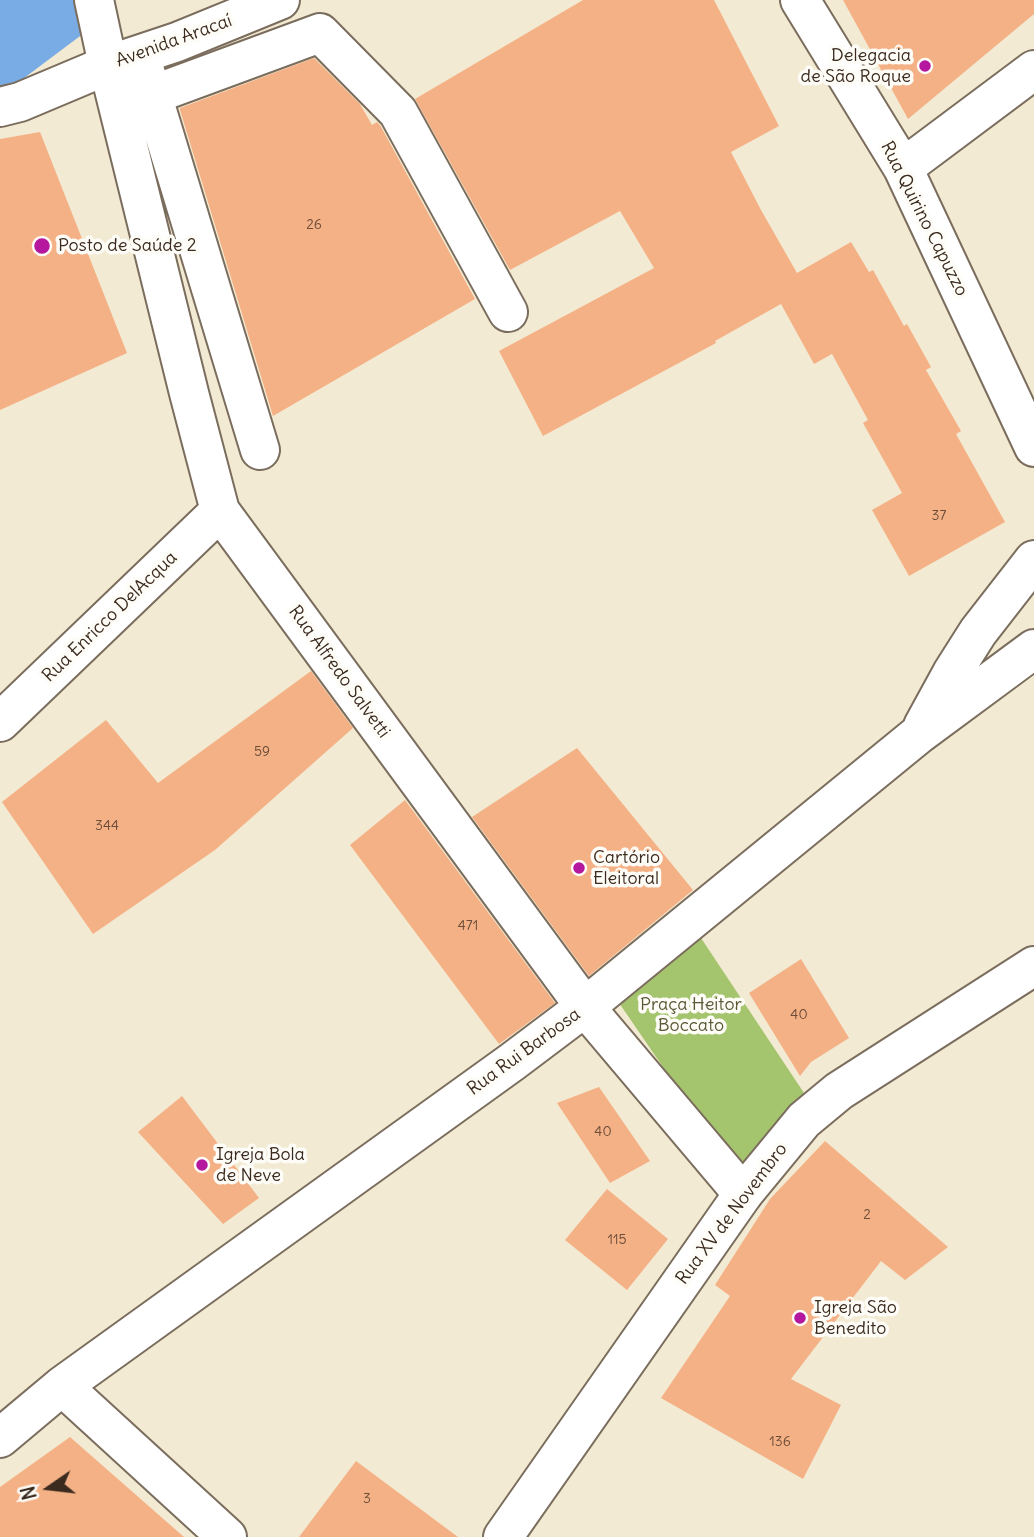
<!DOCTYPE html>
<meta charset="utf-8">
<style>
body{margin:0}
#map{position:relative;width:1034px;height:1537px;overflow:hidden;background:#f2ead2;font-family:Delius,sans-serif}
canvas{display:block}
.north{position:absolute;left:14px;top:1453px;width:70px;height:70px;-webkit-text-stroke:5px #fdfcf7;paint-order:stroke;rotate:256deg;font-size:19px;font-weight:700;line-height:28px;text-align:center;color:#3b2a1e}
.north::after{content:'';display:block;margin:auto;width:24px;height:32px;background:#3b2a1e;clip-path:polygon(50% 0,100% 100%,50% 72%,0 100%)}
</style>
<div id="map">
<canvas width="1034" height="1537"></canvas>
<div class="north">N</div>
</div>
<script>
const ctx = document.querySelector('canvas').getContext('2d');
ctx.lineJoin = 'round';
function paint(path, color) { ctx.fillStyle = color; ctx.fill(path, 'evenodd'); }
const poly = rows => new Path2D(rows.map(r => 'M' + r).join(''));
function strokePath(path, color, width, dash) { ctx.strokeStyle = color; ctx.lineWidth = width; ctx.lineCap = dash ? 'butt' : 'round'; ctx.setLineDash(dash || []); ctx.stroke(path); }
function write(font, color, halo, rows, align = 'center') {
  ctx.font = font + ' Delius,sans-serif'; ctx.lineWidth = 7; ctx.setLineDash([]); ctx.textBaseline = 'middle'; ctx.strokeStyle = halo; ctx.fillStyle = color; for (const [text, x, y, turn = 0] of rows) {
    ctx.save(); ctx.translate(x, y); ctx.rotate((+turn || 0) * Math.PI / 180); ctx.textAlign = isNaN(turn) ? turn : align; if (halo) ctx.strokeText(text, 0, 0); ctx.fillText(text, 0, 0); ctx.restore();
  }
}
paint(poly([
 [697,932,812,1105,743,1184,615,997]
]), '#a4c56e');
strokePath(poly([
 [0,48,64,0]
]), '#79abe5', 77);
paint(poly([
 [583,0,714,0,779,126,731,152,761,210,797,273,851,242,869,272,873,270,904,326,907,324,931,367,926,370,961,431,956,434,1005,522,909,576,872,510,902,493,863,423,868,420,832,354,814,364,781,304,715,341,716,343,543,436,499,351,654,268,620,211,510,270,415,99],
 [843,0,1034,0,1034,14,908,119],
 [314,58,360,104,372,125,377,122,380,125,475,299,273,416,180,110,180,108],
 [40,132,127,353,0,410,0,139],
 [311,671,353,728,215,850,93,934,2,802,106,720,158,783],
 [577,748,693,890,589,976,472,817],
 [405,800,555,1003,499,1044,350,845],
 [801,959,849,1038,811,1062,800,1076,749,993],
 [599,1087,650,1161,610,1183,557,1103],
 [182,1096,259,1198,223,1224,138,1132],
 [825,1141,948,1247,905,1280,881,1261,791,1379,841,1405,803,1479,661,1398,730,1296,715,1285,770,1199],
 [607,1189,668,1239,627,1290,565,1240],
 [70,1437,184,1537,0,1537,0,1487],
 [356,1461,458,1537,299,1537]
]), '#f5b186');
const minor = poly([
 [94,0,108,65,189,393,220,511,585,1007,743,1194],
 [800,0,903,168,1034,447],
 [145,71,260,450],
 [152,95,320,33,398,112,508,312],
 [903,168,1034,70],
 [0,722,220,511],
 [923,726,952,673,978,632,1034,560],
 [62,1386,227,1537],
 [0,1438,62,1386,512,1062,585,1007,919,734,1034,649]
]);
const major = poly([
 [0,107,20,102,108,65,177,42,280,0],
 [503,1537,743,1194,804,1120,839,1091,1034,966]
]);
strokePath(minor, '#7b6d5d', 42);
strokePath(major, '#7b6d5d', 42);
strokePath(minor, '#fff', 38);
strokePath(major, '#fff', 38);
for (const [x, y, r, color] of [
 [925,66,7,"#b5179e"],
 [42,246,9,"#b5179e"],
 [579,868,7,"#b5179e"],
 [202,1165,7,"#b5179e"],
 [800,1318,7,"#b5179e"]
]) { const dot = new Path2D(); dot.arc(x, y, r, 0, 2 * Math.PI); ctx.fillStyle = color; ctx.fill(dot); strokePath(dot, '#fdfcf7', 2.5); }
write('14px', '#6a4c38', null, [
 ["26",314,225],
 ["37",939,516],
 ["59",262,752],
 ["344",107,826],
 ["471",468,926],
 ["40",799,1015],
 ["40",603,1132],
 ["2",867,1215],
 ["115",617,1240],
 ["136",780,1442],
 ["3",367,1499]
]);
write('18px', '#3b2a1e', '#fdfcf7', [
 ["Avenida Aracaí",174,41,-20],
 ["Rua Quirino Capuzzo",924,219,63],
 ["Rua Enricco DelAcqua",110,617,-44],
 ["Rua Alfredo Salvetti",339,672,54],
 ["Rua Rui Barbosa",524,1052,-36],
 ["Rua XV de Novembro",732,1214,-53]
]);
write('18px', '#3b2a1e', '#fdfcf7', [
 ["Delegacia",911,56,"right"],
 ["de São Roque",911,77,"right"],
 ["Posto de Saúde 2",58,246],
 ["Cartório",593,858],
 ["Eleitoral",593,879],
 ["Igreja Bola",216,1155],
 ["de Neve",216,1176],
 ["Igreja São",814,1308],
 ["Benedito",814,1329]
], 'left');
write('18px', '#5a5836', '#fdfcf7', [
 ["Praça Heitor",691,1005],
 ["Boccato",691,1026]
]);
</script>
